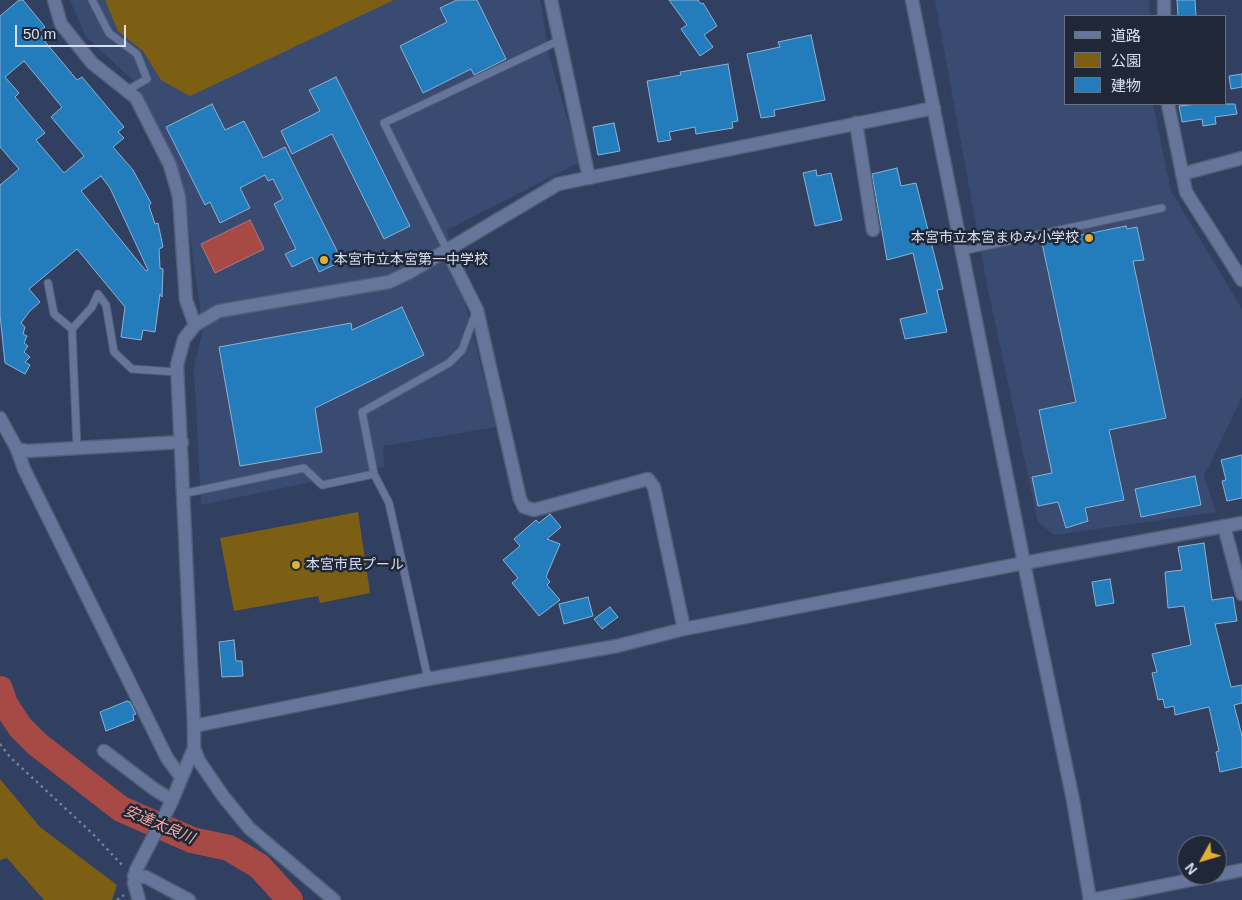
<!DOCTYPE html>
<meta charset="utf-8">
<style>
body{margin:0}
#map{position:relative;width:1242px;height:900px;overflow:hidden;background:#314060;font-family:Arial,"Noto Sans JP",sans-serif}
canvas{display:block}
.legend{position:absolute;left:1064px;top:15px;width:162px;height:90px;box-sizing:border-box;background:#202736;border:1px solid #697182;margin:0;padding:6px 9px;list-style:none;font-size:15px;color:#d6e0f3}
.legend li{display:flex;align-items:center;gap:10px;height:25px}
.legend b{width:25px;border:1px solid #697182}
.north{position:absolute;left:1177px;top:835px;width:50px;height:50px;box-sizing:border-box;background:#202736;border:1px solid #697182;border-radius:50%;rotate:231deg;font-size:14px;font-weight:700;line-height:20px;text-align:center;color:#d6e0f3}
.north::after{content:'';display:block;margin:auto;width:18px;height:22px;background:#e2af34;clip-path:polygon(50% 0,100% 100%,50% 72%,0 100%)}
.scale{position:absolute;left:15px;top:25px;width:111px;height:22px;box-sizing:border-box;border:2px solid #d6e0f3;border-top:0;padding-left:6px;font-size:15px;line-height:18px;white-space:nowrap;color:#d6e0f3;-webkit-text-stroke:4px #202736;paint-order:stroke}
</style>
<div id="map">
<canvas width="1242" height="900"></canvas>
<ul class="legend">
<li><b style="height:6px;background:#66769a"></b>道路</li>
<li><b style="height:14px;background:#7d5f14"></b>公園</li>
<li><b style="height:14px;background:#237cbb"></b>建物</li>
</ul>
<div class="north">N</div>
<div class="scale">50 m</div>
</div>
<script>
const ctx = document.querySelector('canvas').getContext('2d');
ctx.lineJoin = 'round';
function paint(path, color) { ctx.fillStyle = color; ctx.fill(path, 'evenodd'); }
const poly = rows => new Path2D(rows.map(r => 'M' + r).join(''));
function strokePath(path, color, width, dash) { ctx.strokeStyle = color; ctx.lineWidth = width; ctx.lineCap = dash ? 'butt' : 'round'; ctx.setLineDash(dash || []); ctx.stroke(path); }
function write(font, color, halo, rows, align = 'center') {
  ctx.font = font + ' Arial,"Noto Sans JP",sans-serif'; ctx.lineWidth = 5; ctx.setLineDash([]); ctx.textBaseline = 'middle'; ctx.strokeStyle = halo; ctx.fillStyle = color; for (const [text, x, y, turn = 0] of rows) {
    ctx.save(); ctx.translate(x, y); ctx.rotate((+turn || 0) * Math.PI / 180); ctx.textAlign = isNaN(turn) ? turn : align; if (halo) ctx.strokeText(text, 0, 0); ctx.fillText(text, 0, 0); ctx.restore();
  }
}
paint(poly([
 [70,0,540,0,549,56,580,162,447,230,496,427,383,446,384,467,201,505,194,368,203,329,182,179,136,83,86,37],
 [935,0,1149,0,1150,16,1066,16,1066,104,1153,104,1171,191,1242,309,1242,397,1204,476,1216,512,1054,535,1038,522,987,285]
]), '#3a4b71');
paint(poly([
 [105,0,394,0,190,96,161,80,143,51,118,31],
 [358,512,370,593,320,603,318,596,234,611,220,538],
 [0,779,40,827,117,885,112,900,44,900,7,858,0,860]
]), '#7d5f14');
const water = poly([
 [250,220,264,249,215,273,201,244,250,220]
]);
paint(water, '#a74945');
strokePath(water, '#b57679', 1);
strokePath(poly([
 [0,689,5,704,20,727,37,744,121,809,192,840,229,848,259,866,290,900]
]), '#a74945', 26);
const building = poly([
 [19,0,23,0,45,27,39,32,42,38,77,80,82,77,124,127,118,132,124,138,113,147,133,170,151,203,149,206,155,224,158,223,163,247,159,249,160,268,163,269,162,297,160,294,155,332,143,330,141,340,121,337,125,307,77,249,29,289,40,302,29,312,21,323,25,327,23,334,27,336,24,343,28,346,24,352,30,357,25,362,30,365,25,374,5,363,0,315,0,185,19,169,0,147,0,16,19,0],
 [24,61,62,107,51,117,84,156,64,173,36,140,45,133,15,97,19,93,5,77,24,61],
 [101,176,110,188,148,270,146,271,81,191,101,176],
 [457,0,477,0,506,59,474,75,471,69,423,93,400,46,447,22,440,8,457,0],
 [669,0,698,0,701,4,703,3,717,26,704,35,713,47,700,56,681,29,687,25,669,0],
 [1177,0,1195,0,1196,16,1178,16,1177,0],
 [811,35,825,100,774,110,775,116,761,118,747,54,780,47,778,42,811,35],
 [728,64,738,121,732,122,733,128,696,134,695,127,669,132,671,140,658,142,647,81,681,75,680,72,728,64],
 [1242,74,1242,87,1231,89,1229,76,1242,74],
 [336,77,410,226,384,239,332,134,292,154,281,131,320,111,309,90,336,77],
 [212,104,225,130,244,121,263,158,285,147,342,261,319,272,312,257,292,267,285,254,296,249,274,204,283,199,273,179,268,181,265,175,240,188,250,208,220,223,210,202,205,205,166,127,212,104],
 [1198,104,1235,104,1237,114,1215,117,1216,124,1203,126,1202,119,1182,122,1179,106,1198,104],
 [614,123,620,151,598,155,593,127,614,123],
 [897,168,901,186,916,183,943,289,937,290,947,332,905,339,900,319,927,313,913,253,887,260,872,174,897,168],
 [816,170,817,176,831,173,842,220,815,226,803,173,816,170],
 [1126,226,1127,229,1137,227,1144,260,1133,261,1166,418,1109,430,1124,500,1085,508,1088,521,1066,528,1058,502,1038,506,1032,477,1052,473,1039,410,1076,402,1042,243,1126,226],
 [402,307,424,355,315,408,322,452,240,466,219,347,351,323,352,330,402,307],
 [1242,455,1242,498,1227,501,1222,481,1226,480,1221,460,1242,455],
 [1195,476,1201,505,1141,517,1135,489,1195,476],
 [550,514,561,527,547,539,560,544,546,577,550,582,547,585,560,600,539,616,512,583,518,578,503,560,520,546,514,539,536,520,539,523,550,514],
 [1204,543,1212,600,1233,597,1237,621,1215,624,1231,687,1242,685,1242,703,1234,705,1242,736,1242,767,1220,772,1216,752,1219,751,1209,707,1175,715,1174,706,1165,708,1163,699,1158,700,1152,673,1157,672,1152,654,1191,645,1184,606,1168,608,1165,572,1182,570,1178,547,1204,543],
 [1110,579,1114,603,1096,606,1092,582,1110,579],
 [588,597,593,616,564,624,559,604,588,597],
 [610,607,618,617,602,629,594,619,610,607],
 [234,640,236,661,242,661,243,676,222,677,219,642,234,640],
 [127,701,130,702,136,714,133,715,134,720,106,731,100,712,127,701]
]);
paint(building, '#237cbb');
strokePath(building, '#8eb1cf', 1);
const service = poly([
 [92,0,109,33,137,54,147,79,126,91],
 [447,250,384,123,560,40],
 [962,251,1162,208],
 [48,283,54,314,72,329],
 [77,448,72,329,92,307,98,294,106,305,114,352,132,369,177,372],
 [182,494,304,468,322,485,374,474],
 [428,679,389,503,374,474,362,412,449,363,462,350,476,312]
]);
const minor = poly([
 [54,0,61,24,92,63,136,98,170,165,179,197,186,300,195,325],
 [551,0,589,178],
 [856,123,873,230],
 [1182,174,1242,158],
 [447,250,477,310,520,499,524,507,534,510,648,479,654,487,684,629],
 [0,418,17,449,27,451,182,442],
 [17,449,24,469,167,758,181,777],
 [1224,526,1242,594],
 [194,748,199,761,223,796,249,828,334,900],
 [104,751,154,789,172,800],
 [134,876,146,877,189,900],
 [139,900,134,883,136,870,171,803,194,748,194,726,428,679,617,646,684,629,1024,563]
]);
const tertiary = poly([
 [912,0,1031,598,1073,800,1090,900],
 [1164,0,1164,16],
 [1168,104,1186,192,1242,280],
 [1024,563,1242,523],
 [194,726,177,365,184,339,195,325,219,311,389,282,410,272,558,184,934,108],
 [1217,875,1242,870],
 [1091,900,1215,875]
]);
strokePath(service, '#525e78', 9);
strokePath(minor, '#525e78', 15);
strokePath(tertiary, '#525e78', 15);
strokePath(poly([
 [0,744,10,757,94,835,123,866],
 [117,900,124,895]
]), '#74819b', 2.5, [2.5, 4]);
strokePath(service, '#66769a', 7);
strokePath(minor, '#66769a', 12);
strokePath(tertiary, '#66769a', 12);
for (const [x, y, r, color] of [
 [1089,238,5,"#e2af34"],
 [324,260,5,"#e2af34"],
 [296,565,5,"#e2af34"]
]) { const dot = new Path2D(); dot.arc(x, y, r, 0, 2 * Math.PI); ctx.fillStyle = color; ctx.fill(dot); strokePath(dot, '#202736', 2); }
write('14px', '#d6e0f3', '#202736', [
 ["本宮市立本宮まゆみ小学校",1079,238,"right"],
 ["本宮市立本宮第一中学校",334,260],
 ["本宮市民プール",306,565]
], 'left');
write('italic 15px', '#f8a9a3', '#202736', [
 ["安達太良川",159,825,23]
]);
</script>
